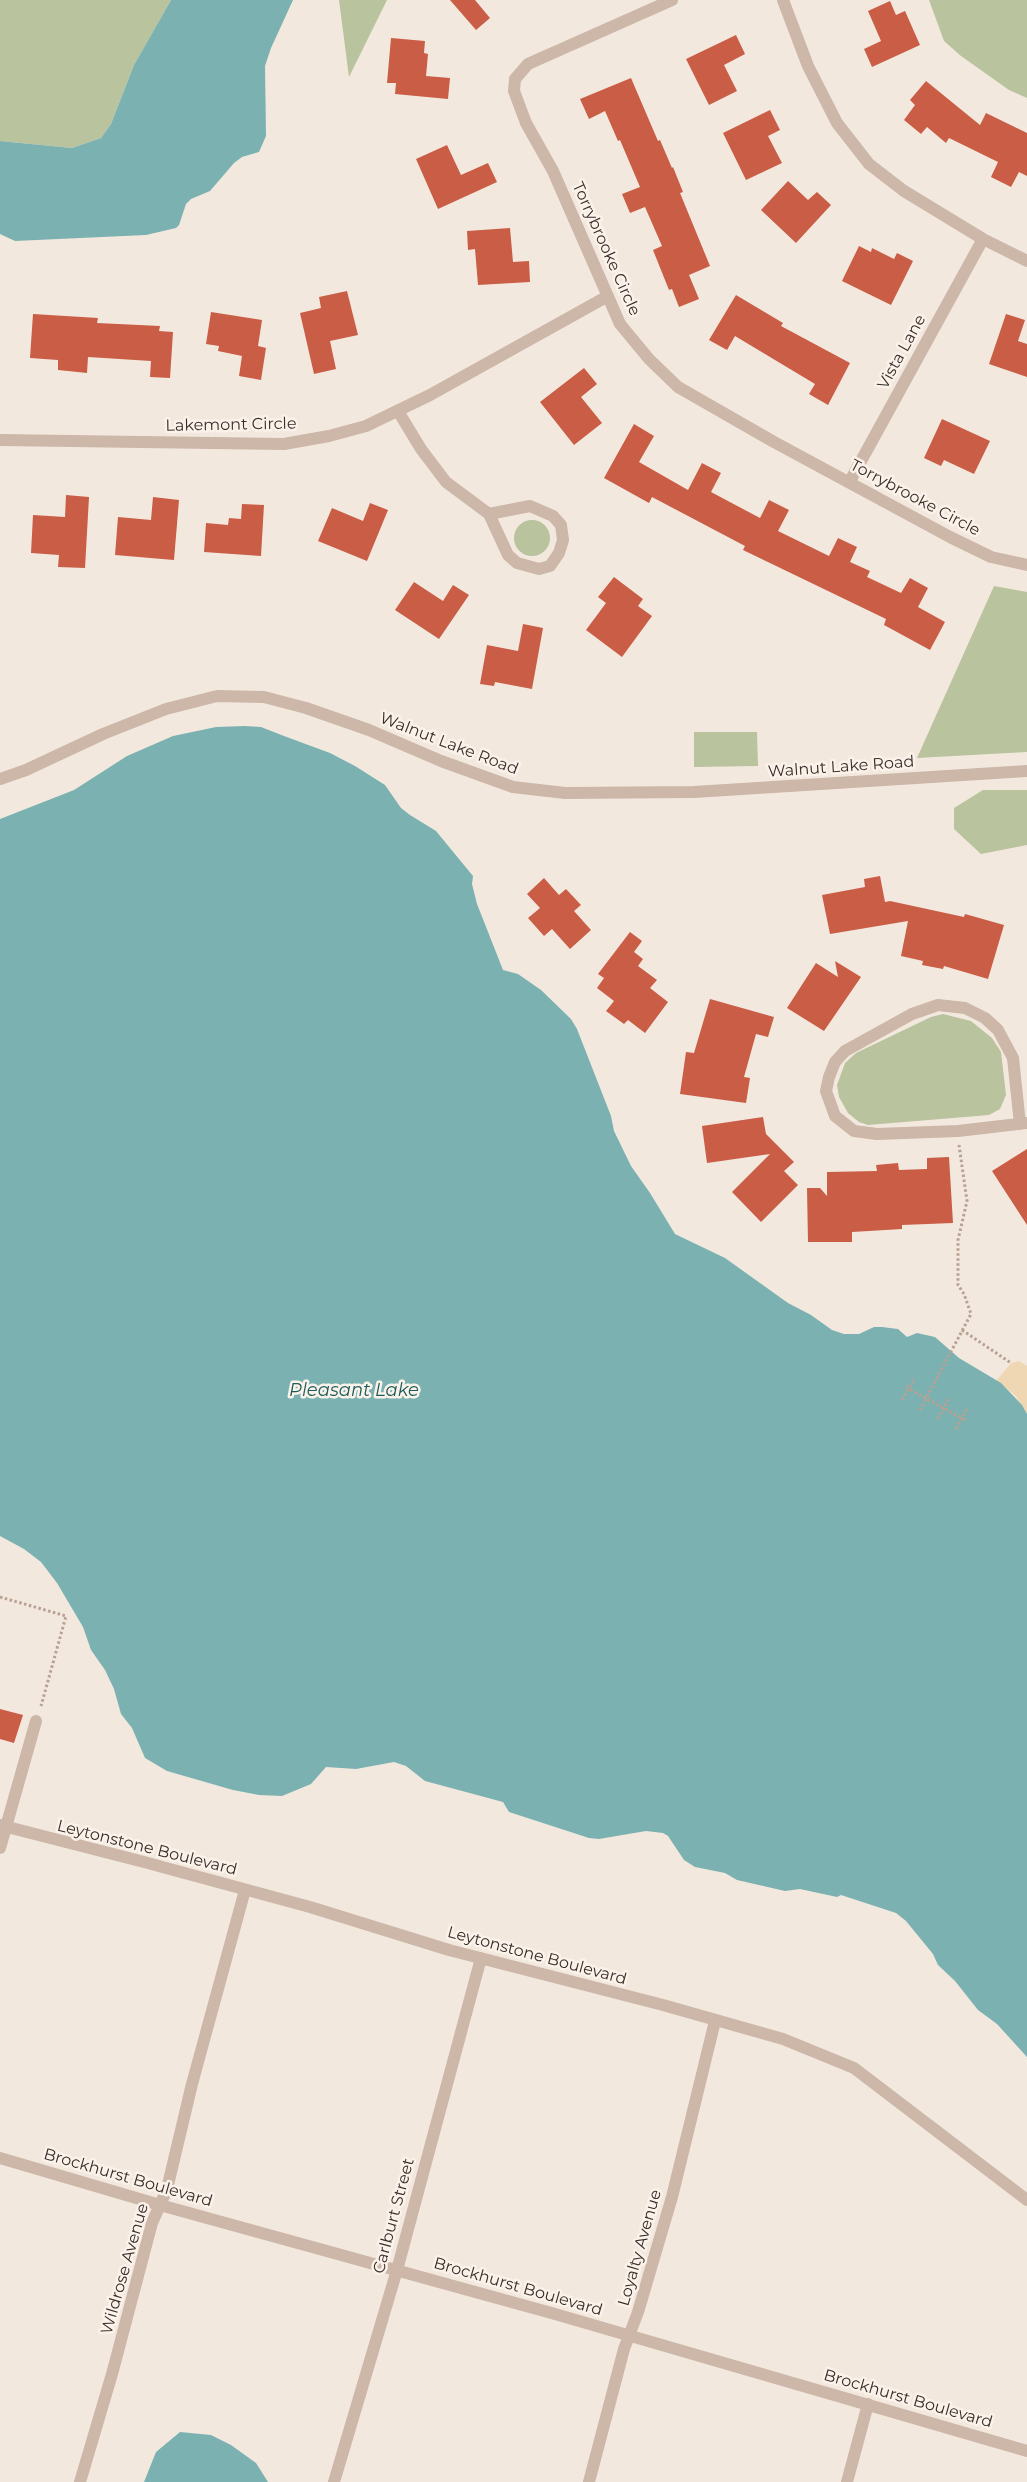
<!DOCTYPE html>
<style>
body{margin:0}
canvas{display:block;background:#f3e8de}
</style>
<canvas width="1027" height="2482"></canvas>
<script>
const ctx = document.querySelector('canvas').getContext('2d');
ctx.lineJoin = 'round';
function paint(path, color) { ctx.fillStyle = color; ctx.fill(path, 'evenodd'); }
const poly = rows => new Path2D(rows.map(r => 'M' + r).join(''));
function strokePath(path, color, width, dash) { ctx.strokeStyle = color; ctx.lineWidth = width; ctx.lineCap = dash ? 'butt' : 'round'; ctx.setLineDash(dash || []); ctx.stroke(path); }
function write(font, color, halo, rows, align = 'center') {
  ctx.font = font + ' Montserrat,sans-serif'; ctx.lineWidth = 5; ctx.setLineDash([]); ctx.textBaseline = 'middle'; ctx.strokeStyle = halo; ctx.fillStyle = color; for (const [text, x, y, turn = 0] of rows) {
    ctx.save(); ctx.translate(x, y); ctx.rotate((+turn || 0) * Math.PI / 180); ctx.textAlign = isNaN(turn) ? turn : align; if (halo) ctx.strokeText(text, 0, 0); ctx.fillText(text, 0, 0); ctx.restore();
  }
}
paint(poly([
 [0,0,171,0,134,65,111,124,101,138,72,148,0,141],
 [339,0,387,0,349,77],
 [929,0,1027,0,1027,98,1009,90,961,56,944,41],
 '514 538a18 18 0 1 1 36 0a18 18 0 1 1-36 0Z',
 [994,586,1027,592,1027,752,917,758],
 [694,732,757,732,758,766,694,767],
 [983,790,1027,790,1027,845,981,854,954,829,954,808],
 [943,1014,971,1021,992,1038,1001,1052,1006,1095,1000,1109,989,1115,868,1125,859,1122,848,1113,839,1097,837,1085,845,1063,856,1053,931,1017]
]), '#b9c39d');
paint(poly([
 [1019,1361,1027,1366,1027,1414,1015,1395,996,1381,1011,1363]
]), '#f0d7b3');
paint(poly([
 [171,0,293,0,271,48,265,66,266,136,259,152,242,157,234,163,210,191,191,199,186,204,179,225,176,228,146,235,15,241,0,234,0,141,72,148,101,138,111,124,134,65],
 [245,726,261,727,284,736,330,753,355,766,385,785,401,808,410,815,436,831,473,876,472,884,477,904,503,970,518,974,541,990,571,1019,577,1029,611,1116,614,1131,631,1166,650,1193,675,1234,725,1258,788,1303,811,1315,832,1330,844,1334,859,1334,874,1327,882,1327,898,1329,907,1337,917,1333,935,1337,959,1358,1001,1383,1022,1405,1027,1414,1027,2057,997,2024,978,2010,955,1981,938,1965,933,1954,906,1921,896,1913,841,1895,837,1897,800,1889,785,1891,737,1880,725,1873,695,1867,684,1860,668,1836,663,1833,646,1831,599,1839,589,1838,509,1812,503,1802,425,1781,406,1766,394,1762,356,1769,326,1767,311,1784,282,1796,259,1795,233,1790,167,1771,145,1758,132,1728,121,1714,114,1689,105,1670,91,1650,83,1627,57,1583,41,1562,24,1549,0,1536,0,819,74,790,127,756,173,736,216,727],
 [180,2432,211,2435,231,2445,256,2463,268,2482,144,2482,156,2452]
]), '#7bb2b1');
paint(poly([
 [450,0,475,0,490,18,476,30],
 [890,1,896,15,905,11,920,45,872,67,864,49,881,41,868,11],
 [736,35,745,54,724,65,737,91,709,105,686,59],
 [391,38,425,41,424,53,428,54,426,76,450,78,448,99,395,94,396,83,387,83],
 [631,78,658,141,660,140,672,168,673,167,683,192,680,193,710,266,689,275,699,299,679,307,672,289,669,290,653,250,662,246,645,207,630,213,622,194,640,187,620,140,618,141,605,111,589,119,580,99],
 [926,81,980,125,986,113,1027,133,1027,176,1019,172,1011,187,991,177,998,162,949,138,946,143,927,127,921,134,904,120,915,105,910,100],
 [770,110,780,130,768,136,782,163,746,180,723,133],
 [447,145,461,175,488,163,497,182,438,209,416,159],
 [788,181,808,200,817,192,831,205,796,243,761,210],
 [510,228,513,262,529,261,530,282,478,285,475,249,468,250,467,231],
 [859,246,871,252,872,248,894,259,897,253,913,261,891,305,842,281],
 [347,291,358,335,330,341,336,369,314,374,300,313,321,308,319,297],
 [736,295,783,323,781,326,850,363,828,405,809,394,815,384,735,336,727,350,709,340],
 [211,312,262,320,258,346,266,348,261,380,239,376,242,356,218,351,219,346,206,344],
 [33,314,98,318,97,323,160,326,159,331,173,332,170,378,150,377,151,361,88,357,87,373,58,370,58,360,30,358],
 [1006,314,1025,320,1018,341,1027,344,1027,377,989,364],
 [584,368,597,384,581,397,602,423,574,445,540,402],
 [942,419,990,441,974,474,944,460,941,466,924,458],
 [634,424,654,436,639,462,688,490,702,463,721,473,711,492,760,518,769,500,789,510,778,531,829,556,838,538,857,547,850,562,870,571,867,577,901,593,910,578,928,588,918,607,945,622,930,650,884,625,886,619,743,550,745,546,652,497,649,503,604,478],
 [66,495,89,497,85,568,58,567,59,555,31,553,33,515,65,517],
 [153,497,179,500,174,560,115,555,118,517,151,520],
 [370,503,388,510,367,561,318,541,332,508,363,521],
 [242,504,264,505,261,556,204,552,206,523,228,525,229,518,241,519],
 [614,577,643,599,638,606,652,616,622,657,586,630,606,603,598,597],
 [414,582,443,601,453,585,469,595,439,639,395,610],
 [523,624,543,628,532,689,495,682,494,686,480,684,487,645,518,651],
 [880,876,885,902,890,901,964,917,965,914,1004,925,988,979,944,966,943,969,922,965,923,961,901,956,908,921,830,934,822,895,865,887,864,879],
 [544,878,559,895,566,889,581,905,574,911,591,930,570,949,552,929,544,936,528,918,540,908,527,894],
 [630,932,642,941,634,952,643,959,638,966,657,980,650,988,668,1002,645,1033,628,1020,624,1024,606,1011,614,1001,597,988,604,978,598,974],
 [835,961,861,977,824,1031,787,1008,816,963,838,977],
 [710,999,774,1017,768,1037,756,1034,744,1077,750,1078,746,1103,680,1094,686,1052,694,1053],
 [763,1117,766,1134,794,1162,784,1171,798,1185,761,1222,732,1192,770,1154,707,1163,702,1126],
 [1027,1149,1027,1225,992,1171],
 [949,1157,953,1223,902,1225,902,1229,852,1232,852,1242,808,1242,807,1188,820,1188,827,1196,827,1172,877,1171,876,1165,898,1163,899,1170,927,1169,927,1158],
 [0,1709,23,1715,14,1743,0,1739]
]), '#ca5d45');
strokePath(poly([
 [962,1330,1011,1363],
 [906,1387,965,1420],
 [902,1400,915,1378],
 [920,1410,971,1314,964,1294,958,1285,958,1240,967,1201,959,1145],
 [938,1419,949,1398],
 [956,1429,968,1407],
 [0,1597,66,1616,41,1706]
]), '#b8a193', 3, [2.5, 2.5]);
strokePath(poly([
 [672,0,528,64,515,79,514,91,526,123,553,171,620,324,649,359,678,387,774,442,950,537,991,557,1027,565],
 [783,0,808,66,837,123,869,164,904,191,983,239,1027,261],
 [398,411,421,449,446,482,489,514,508,555,517,563,539,569,550,566,559,553,563,540,561,525,553,516,530,506,489,514],
 [0,440,284,444,329,436,366,426,430,395,608,296],
 [850,481,983,239],
 [0,779,26,770,103,734,166,709,217,696,264,697,306,708,369,730,441,761,513,787,565,793,694,792,1027,771],
 [1020,1124,1013,1058,998,1030,985,1018,965,1008,938,1005,912,1014,845,1051,835,1062,829,1077,826,1091,835,1116,854,1131,877,1134,958,1131,1027,1123],
 [0,1825,144,1862,310,1907,449,1950,663,2005,783,2039,854,2068,1027,2200],
 [0,1848,36,1721],
 [0,2158,160,2205,555,2314,1027,2451],
 [80,2482,112,2374,152,2223,167,2189,192,2084,245,1890],
 [334,2482,397,2270,481,1958],
 [589,2482,624,2349,638,2312,672,2197,715,2021],
 [847,2482,868,2404]
]), '#ccb7a9', 12);
write('16px', '#392d29', '#fbf2ea', [
 ["Torrybrooke Circle",606,249,66],
 ["Vista Lane",902,352,-61],
 ["Lakemont Circle",231,425,-1],
 ["Torrybrooke Circle",915,498,28],
 ["Walnut Lake Road",449,744,21],
 ["Walnut Lake Road",841,767,-4],
 ["Leytonstone Boulevard",147,1848,14],
 ["Leytonstone Boulevard",537,1956,15],
 ["Brockhurst Boulevard",128,2178,16],
 ["Carlburt Street",394,2216,-75],
 ["Loyalty Avenue",640,2248,-74],
 ["Wildrose Avenue",125,2269,-74],
 ["Brockhurst Boulevard",518,2287,16],
 ["Brockhurst Boulevard",908,2399,16]
]);
write('italic 18px', '#1d5c5c', '#fbf2ea', [
 ["Pleasant Lake",354,1391]
]);
</script>
